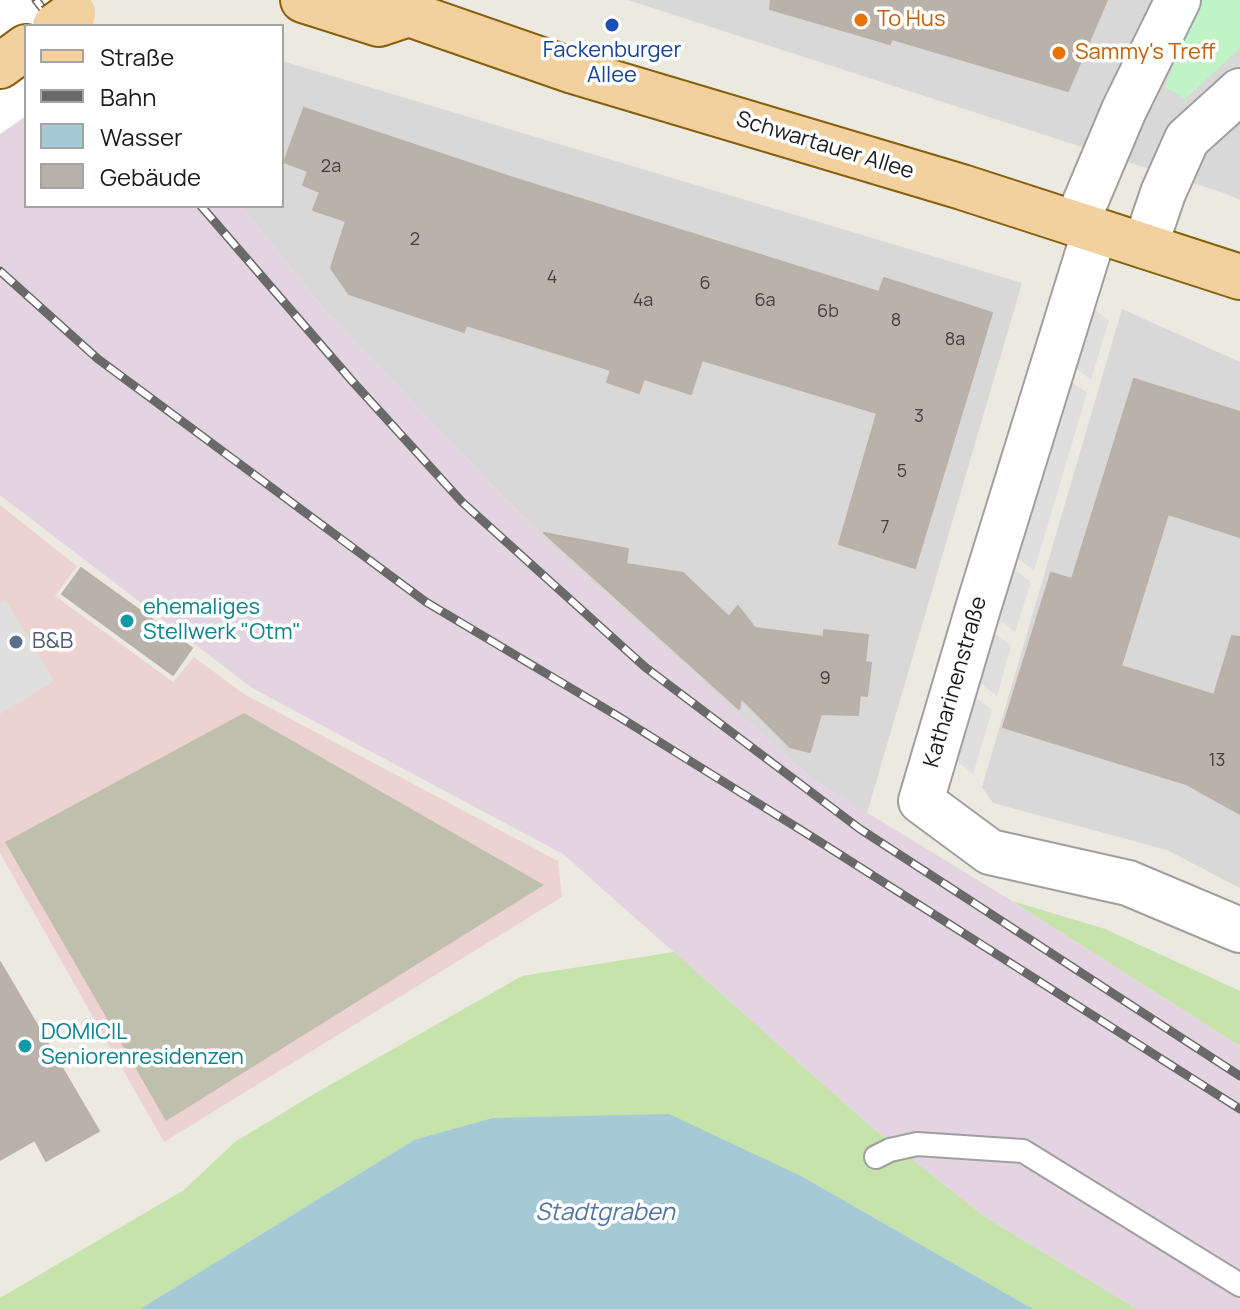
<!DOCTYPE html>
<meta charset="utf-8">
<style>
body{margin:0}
#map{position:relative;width:1240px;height:1309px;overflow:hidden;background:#ece9e1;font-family:Manrope,sans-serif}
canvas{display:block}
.legend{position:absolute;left:24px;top:24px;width:260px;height:184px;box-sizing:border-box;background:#fff;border:2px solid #a4a4a4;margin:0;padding:10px 14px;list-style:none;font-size:24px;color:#1b1b1b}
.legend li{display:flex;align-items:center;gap:16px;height:40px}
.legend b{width:40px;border:2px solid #a4a4a4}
</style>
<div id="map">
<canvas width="1240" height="1309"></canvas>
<ul class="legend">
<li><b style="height:10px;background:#f3d19f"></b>Straße</li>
<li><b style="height:10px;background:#696969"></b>Bahn</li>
<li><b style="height:22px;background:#a5cad6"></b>Wasser</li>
<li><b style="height:22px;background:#b8b2ab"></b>Gebäude</li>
</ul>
</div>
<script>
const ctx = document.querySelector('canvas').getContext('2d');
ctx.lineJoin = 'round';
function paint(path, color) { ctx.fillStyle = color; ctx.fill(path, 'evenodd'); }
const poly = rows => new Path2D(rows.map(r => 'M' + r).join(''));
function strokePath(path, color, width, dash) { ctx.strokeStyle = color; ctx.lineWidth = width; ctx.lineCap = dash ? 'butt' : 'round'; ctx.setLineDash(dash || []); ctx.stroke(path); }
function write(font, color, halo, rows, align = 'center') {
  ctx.font = font + ' Manrope,sans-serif'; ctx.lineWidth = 7; ctx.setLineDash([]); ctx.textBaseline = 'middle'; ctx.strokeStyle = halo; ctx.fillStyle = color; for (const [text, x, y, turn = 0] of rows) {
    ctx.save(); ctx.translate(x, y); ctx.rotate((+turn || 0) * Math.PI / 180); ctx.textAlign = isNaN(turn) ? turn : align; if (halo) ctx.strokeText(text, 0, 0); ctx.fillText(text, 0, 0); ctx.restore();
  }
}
paint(poly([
 [628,0,1240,0,1240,200,1224,193],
 [282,61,1022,283,867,813,812,779,543,538,328,314,241,206,282,206],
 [1122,309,1240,362,1240,888,1167,850,993,803,982,787]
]), '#d9d8d8');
paint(poly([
 [0,505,77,566,55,596,173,682,194,657,244,694,558,861,562,897,164,1142,0,853]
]), '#ecd3d1');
paint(poly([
 [0,0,75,0,96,26,26,26,26,206,241,206,328,314,543,538,812,779,1012,901,1240,1046,1240,1309,1137,1309,985,1217,869,1125,563,854,252,688,0,495]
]), '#e4d4e1');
paint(poly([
 [244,713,544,885,166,1121,5,842]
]), '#bfbfae');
paint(poly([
 [1012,901,1105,929,1240,991,1240,1046],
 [674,952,869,1125,985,1217,1137,1309,1033,1309,803,1177,414,1140,140,1309,0,1309,0,1298,184,1190,235,1142,314,1094,522,976]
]), '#c5e3aa');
paint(poly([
 [1202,0,1240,0,1240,48,1185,99,1165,87,1186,32]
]), '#c0f4c6');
paint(poly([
 [1091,307,1109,320,1091,380,1073,366],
 [1069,380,1087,393,1034,571,1016,557],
 [1012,568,1031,582,1015,632,997,618],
 [6,600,54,681,0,714,0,603],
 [993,632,1011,646,997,696,979,682],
 [974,696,992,710,973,774,955,760]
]), '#dfdfdf');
paint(poly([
 [669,1114,803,1177,1033,1309,140,1309,414,1140,493,1118]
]), '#a5cad6');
paint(poly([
 [0,0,64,0,84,26,26,26,26,116,0,134]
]), '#fff');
const building = poly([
 [771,0,1107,0,1068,91,892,39,890,44,770,9,771,0],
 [304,108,510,177,879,292,884,278,992,313,915,568,839,544,877,413,702,360,691,394,644,379,639,393,607,382,611,370,466,325,464,332,349,294,331,268,346,221,313,210,320,192,303,185,308,171,284,162,304,108],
 [1134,379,1240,412,1240,537,1168,514,1121,666,1214,695,1232,636,1240,637,1240,814,1186,784,1003,727,1051,573,1072,579,1134,379],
 [544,533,628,549,626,564,683,573,729,617,738,606,755,628,824,637,824,630,868,635,865,662,871,663,867,696,860,695,858,715,821,714,810,752,790,747,741,698,739,709,544,533],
 [81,568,192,648,173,675,62,594,81,568],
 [0,962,99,1131,46,1161,35,1140,0,1160,0,962]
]);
paint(building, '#b8b2ab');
strokePath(building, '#bcb0a5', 2);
const service = poly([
 [876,1157,890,1150,917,1144,1023,1151,1240,1285]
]);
const minor = poly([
 [1076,224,1124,110,1178,0],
 [1095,230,979,605,921,801,990,852,1128,883,1240,930],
 [1145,246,1163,193,1187,139,1240,91]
]);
const primary = poly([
 [303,0,379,24,409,14],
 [397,0,409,14,573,71,962,187,1240,277],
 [0,66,26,47]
]);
strokePath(service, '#9f9f9f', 26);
strokePath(minor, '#9f9f9f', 48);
strokePath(primary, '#86600c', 48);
strokePath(service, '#fff', 22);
strokePath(minor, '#fff', 44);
strokePath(primary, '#f3d19f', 44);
const rail = poly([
 [36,0,56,26],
 [201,206,353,382,462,502,645,667,860,829,1240,1076],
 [0,271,98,359,426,602,621,718,817,840,1240,1109]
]);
strokePath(rail, '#696969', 9);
strokePath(rail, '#fff', 6, [18]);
const primaryBridge = poly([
 [55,26,73,13]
]);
strokePath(primaryBridge, '#86600c', 48, []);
strokePath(primaryBridge, '#f3d19f', 44);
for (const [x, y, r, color] of [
 [861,20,8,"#e8710a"],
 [612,25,8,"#1a4fb4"],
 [1059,53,8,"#e8710a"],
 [127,621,8,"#0f9aa8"],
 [16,642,8,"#5c6f8a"],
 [25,1046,8,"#0f9aa8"]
]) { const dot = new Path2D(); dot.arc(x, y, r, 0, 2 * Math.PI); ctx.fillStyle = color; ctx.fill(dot); strokePath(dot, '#fff', 3); }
write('18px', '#42413f', null, [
 ["2a",331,167],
 ["2",415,240],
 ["4",552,278],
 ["6",705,284],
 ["4a",643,301],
 ["6a",765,301],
 ["6b",828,312],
 ["8",896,321],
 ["8a",955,340],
 ["3",919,417],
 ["5",902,472],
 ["7",885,528],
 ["9",825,679],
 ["13",1217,761]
]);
write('22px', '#c56008', '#fff', [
 ["To Hus",877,20],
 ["Sammy's Treff",1075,53]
], 'left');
write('22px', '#164399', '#fff', [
 ["Fackenburger",612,51],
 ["Allee",612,76]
]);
write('22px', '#1b1b1b', '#fff', [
 ["Schwartauer Allee",825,146,17],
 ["Katharinenstraße",956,682,-74]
]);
write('22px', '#0d838f', '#fff', [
 ["ehemaliges",143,608],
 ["Stellwerk \"Otm\"",143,633],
 ["DOMICIL",41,1033],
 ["Seniorenresidenzen",41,1058]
], 'left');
write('22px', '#4e5e75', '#fff', [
 ["B&B",32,642]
], 'left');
write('italic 24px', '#5077a2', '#fff', [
 ["Stadtgraben",605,1213]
]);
</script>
